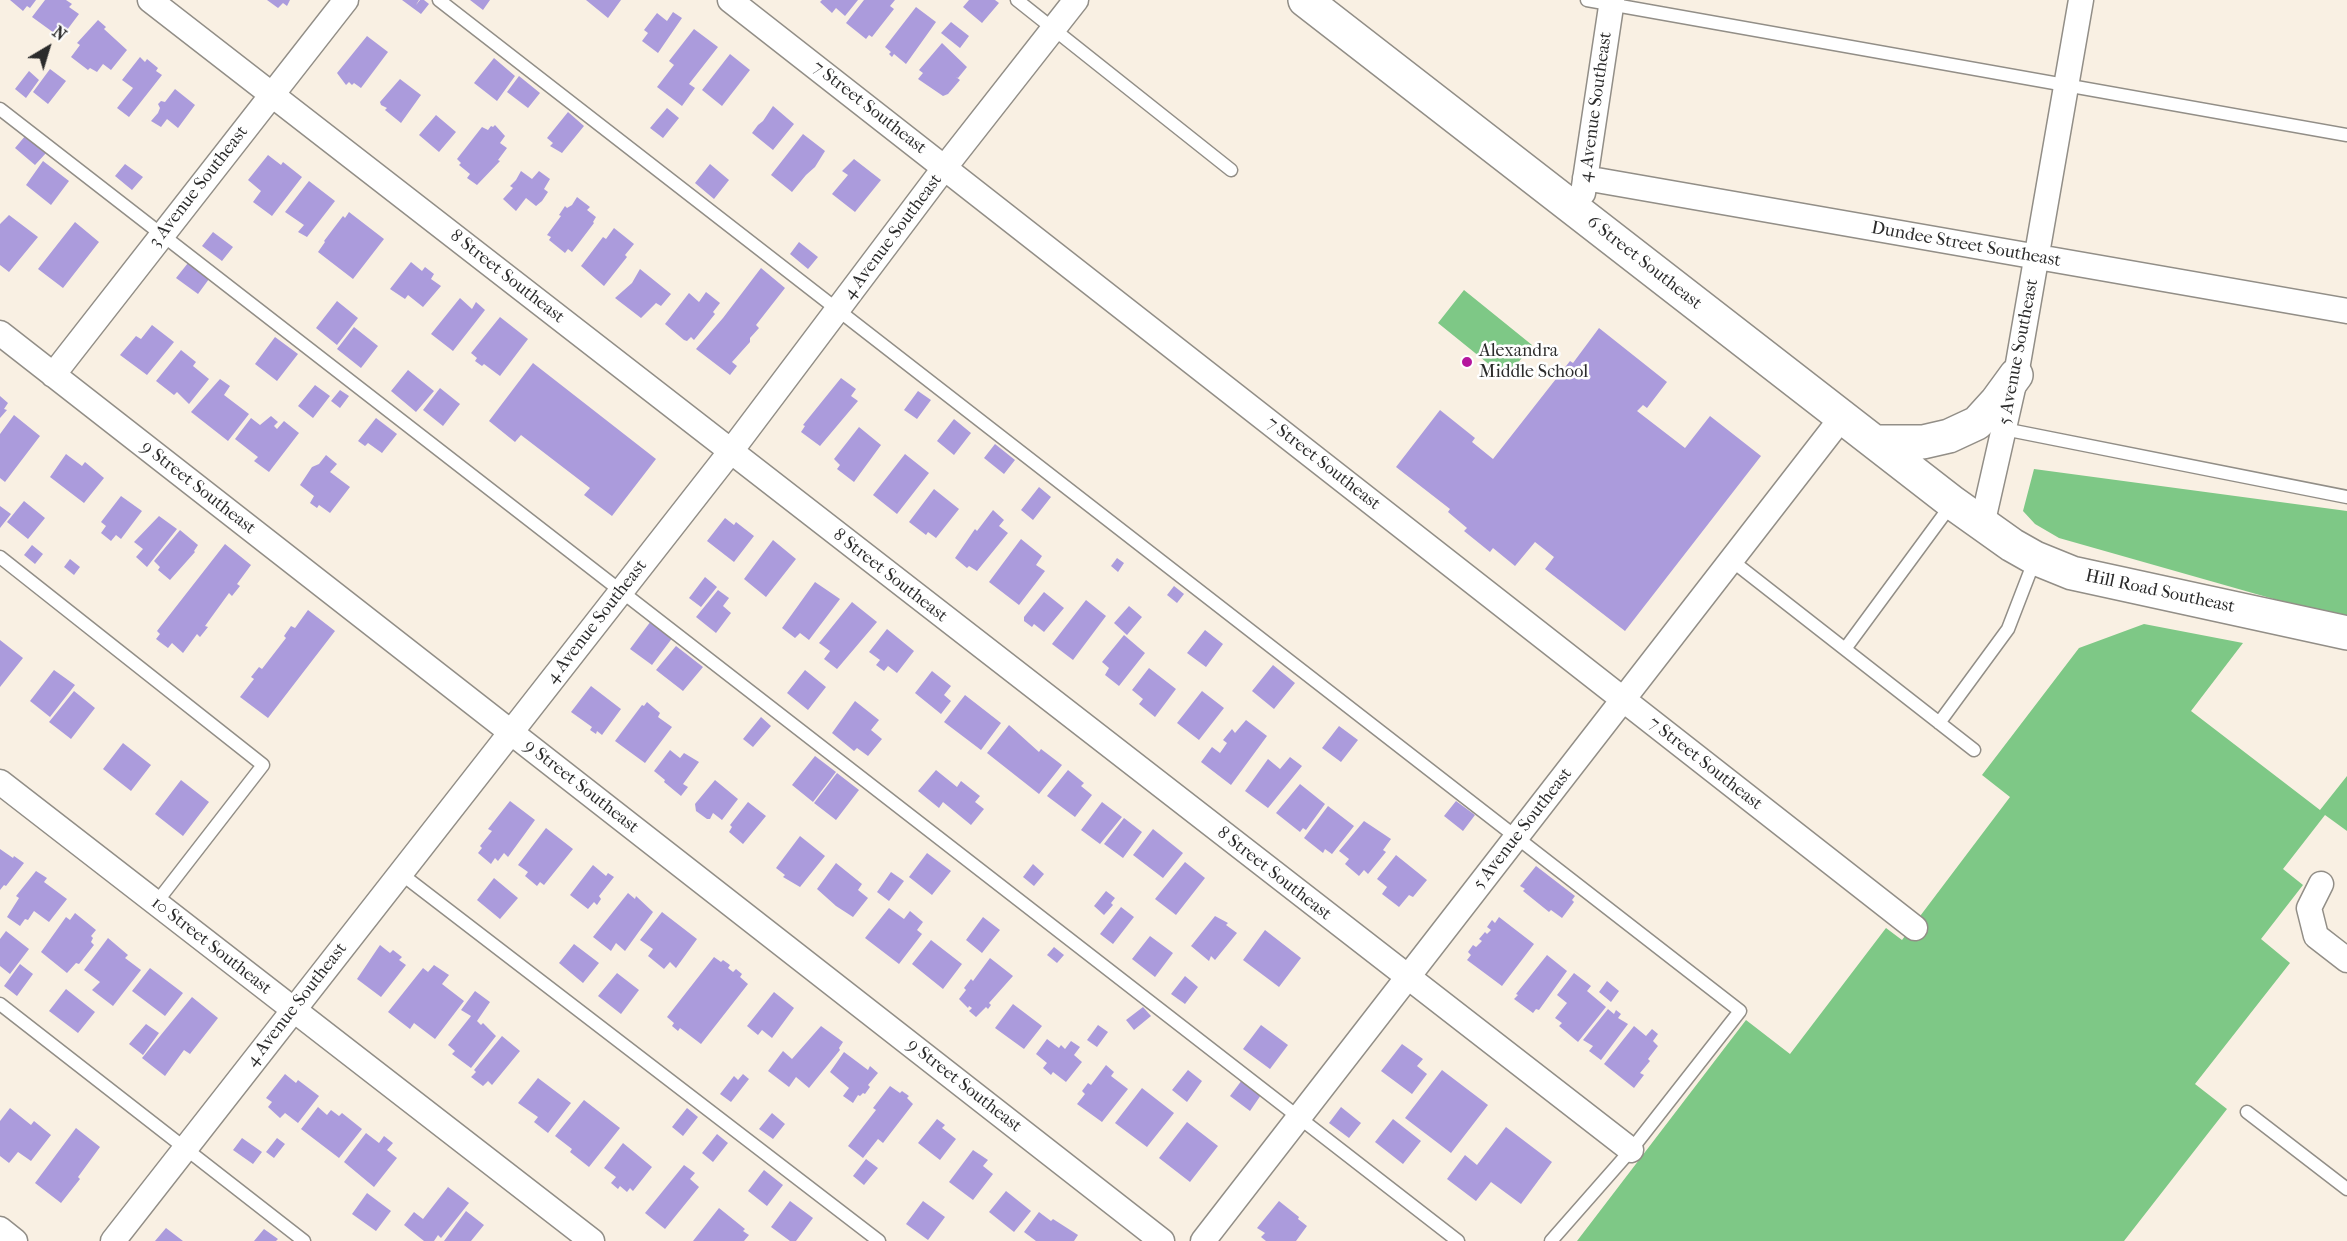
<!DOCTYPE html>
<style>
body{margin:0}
#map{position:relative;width:2347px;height:1241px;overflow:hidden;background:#f9f0e3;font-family:"IM FELL French Canon",serif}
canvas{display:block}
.north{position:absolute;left:18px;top:18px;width:60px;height:60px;-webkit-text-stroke:4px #fff;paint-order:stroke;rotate:38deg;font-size:16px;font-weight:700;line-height:24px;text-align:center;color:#2b2b2b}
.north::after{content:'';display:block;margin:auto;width:21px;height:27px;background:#2b2b2b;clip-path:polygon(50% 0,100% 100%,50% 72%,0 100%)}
</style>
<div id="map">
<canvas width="2347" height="1241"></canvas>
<div class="north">N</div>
</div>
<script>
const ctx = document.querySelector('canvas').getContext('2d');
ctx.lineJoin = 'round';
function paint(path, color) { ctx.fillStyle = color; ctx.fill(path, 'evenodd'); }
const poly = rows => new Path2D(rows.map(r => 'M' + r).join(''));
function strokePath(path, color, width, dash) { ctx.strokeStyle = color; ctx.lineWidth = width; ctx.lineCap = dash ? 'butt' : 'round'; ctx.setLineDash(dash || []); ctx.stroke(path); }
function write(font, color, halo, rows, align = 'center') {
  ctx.font = font + ' "IM FELL French Canon",serif'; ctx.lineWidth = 5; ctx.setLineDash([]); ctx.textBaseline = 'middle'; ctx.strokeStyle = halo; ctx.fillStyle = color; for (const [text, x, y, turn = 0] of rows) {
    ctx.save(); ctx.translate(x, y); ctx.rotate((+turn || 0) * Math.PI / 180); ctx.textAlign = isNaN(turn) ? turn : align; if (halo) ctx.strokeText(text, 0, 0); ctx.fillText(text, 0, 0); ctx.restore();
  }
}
paint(poly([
 [1464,290,1532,345,1506,378,1438,323],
 [2034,469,2347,511,2347,618,2323,613,2059,538,2035,524,2023,511],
 [2144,624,2243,643,2191,711,2320,810,2347,776,2347,831,2325,815,2283,869,2303,885,2261,939,2290,963,2195,1084,2227,1109,2124,1241,1577,1241,1746,1020,1790,1054,1886,928,1902,940,2010,797,1982,775,2079,648]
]), '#7ec886');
paint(poly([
 [10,0,36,0,30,8,27,6,23,11],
 [45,0,66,0,72,4,69,7,79,14,61,38,32,17],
 [267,0,290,0,287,6,283,3,278,8],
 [402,0,419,0,416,5,420,0,424,0,429,4,421,14],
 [470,0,490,0,483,10],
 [586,0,621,0,608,18],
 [822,0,858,0,845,16,836,8,832,13,820,2],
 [864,0,895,0,890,6,894,9,872,37,869,35,866,39,846,23],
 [969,0,995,0,999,3,982,23,963,7],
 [916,7,936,22,906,64,894,54,892,57,889,54,891,52,885,47],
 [673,12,682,18,658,53,642,41,648,33,644,30,657,13,667,21],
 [98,20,106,27,104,29,127,50,111,70,103,64,97,72,90,68,88,70,71,57,80,45,77,43],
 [951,22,969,36,960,48,941,33],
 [694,29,718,47,689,84,695,88,682,106,657,87,674,65,669,61],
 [367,36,388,52,361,88,354,83,352,85,349,82,346,85,337,73],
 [942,43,967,67,958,78,956,77,960,80,948,94,943,96,918,79,923,73,919,70],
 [730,54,750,70,722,106,702,90],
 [140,57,145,62,147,59,158,68,156,71,162,75,129,117,117,108,133,88,122,80],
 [494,58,515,76,497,101,474,83],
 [50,69,66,81,48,104,33,92],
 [29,71,39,80,26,98,15,89],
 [519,76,540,93,528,108,507,92],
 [400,79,421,95,401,123,385,110,387,108,381,105,380,102],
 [175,89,195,105,178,128,167,119,161,127,151,121,158,113,160,108,158,104,161,101,165,102],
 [773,106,794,124,773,150,752,133,758,125,763,121],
 [667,108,679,118,663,138,650,128],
 [568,112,584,126,562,153,550,146,553,143,547,138],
 [436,115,456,132,439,152,419,135],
 [495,125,505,136,500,143,507,148,498,160,500,161,477,185,467,178,470,174,459,165,461,163,457,159,482,127,488,130,491,126,493,127],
 [803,134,825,151,815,167,806,175,792,192,771,175],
 [26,135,47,152,35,165,15,148],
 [268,155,281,165,283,162,302,177,272,216,253,202,261,191,248,180],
 [854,159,881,180,855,212,832,194,848,175,842,171],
 [43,161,69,181,51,205,26,185],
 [125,164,143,177,132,190,115,176],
 [710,164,729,180,714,199,695,183],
 [521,171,532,179,539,171,550,179,544,189,548,192,542,201,536,206,526,198,516,211,503,199,513,188,510,186,516,180],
 [309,181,335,201,307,237,298,232,304,225,285,212],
 [577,197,590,207,587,210,596,217,593,222,594,223,572,252,568,249,565,253,549,240,551,237,547,235,561,216,559,215,565,206,567,208,572,205],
 [349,212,384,239,353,279,318,252,325,242,324,241,343,216,345,218],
 [9,215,38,237,9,272,0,265,0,224],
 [75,222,99,242,63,288,38,269],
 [614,228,634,244,625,255,627,257,604,286,581,266,603,237,606,239],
 [213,232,233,247,222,261,202,246],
 [799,242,818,257,808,269,790,254],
 [411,262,422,271,425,267,434,274,431,279,441,286,423,307,408,295,405,299,390,289],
 [188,263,209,279,198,294,176,278],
 [761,268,785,288,756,325,759,328,750,338,750,342,732,362,737,366,730,375,696,349,723,318],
 [640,269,671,294,661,306,656,303,641,318,615,298,632,283],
 [706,292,720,303,713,312,715,314,694,340,691,337,687,341,684,340,665,324,689,293,699,302],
 [460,298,472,309,476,302,485,310,453,351,431,334],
 [337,301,358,318,337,345,316,328],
 [500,317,528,339,500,376,484,364,482,366,475,361,477,358,471,353],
 [152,325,174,342,147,375,120,355,136,336,141,339],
 [354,327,378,346,361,368,337,349],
 [1599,328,1667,382,1647,408,1643,405,1637,411,1685,448,1710,416,1761,456,1625,631,1545,569,1554,557,1535,542,1515,566,1493,548,1490,552,1464,531,1467,528,1448,512,1450,509,1396,467,1440,410,1475,438,1472,442,1493,459,1570,361,1573,363],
 [275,337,298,354,277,381,255,364],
 [181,350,196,362,193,366,209,379,189,404,177,392,174,395,156,381],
 [533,363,656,459,612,516,584,495,590,488,521,435,515,442,489,421],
 [408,370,434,391,416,412,391,391],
 [841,378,856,389,851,396,858,401,820,446,801,432,805,426,803,425],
 [220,379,230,386,224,395,249,414,228,441,191,412],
 [315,385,330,396,313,418,298,406],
 [440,388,460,404,443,426,423,410],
 [340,390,349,396,340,408,331,401],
 [918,391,931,400,917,419,904,410],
 [0,396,8,403,4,409,7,410,0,418],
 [14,415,40,436,5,482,0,478,0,434],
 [271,416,278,422,274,426,277,429,284,421,299,433,269,472,254,461,258,457,235,439,251,418,260,425],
 [376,418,397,434,382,453,368,443,365,446,358,441],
 [954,419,971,433,954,455,937,441],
 [859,427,881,445,854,482,837,469,840,465,834,459],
 [995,444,1015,460,1004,474,984,458],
 [66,454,82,466,85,462,104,478,84,503,50,477],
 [905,454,929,473,897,514,873,495],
 [326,455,337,464,330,472,350,487,330,513,319,505,317,508,310,503,314,496,300,485,312,467,319,464],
 [1039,487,1051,497,1033,520,1021,510],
 [934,489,959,509,936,538,928,532,926,535,909,522],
 [121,496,142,511,121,539,116,535,111,541,101,533,106,526,101,522],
 [24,501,45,518,28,539,7,522],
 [0,506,11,514,0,528],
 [993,510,1004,520,999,526,1008,533,977,571,969,566,967,568,955,558,975,529,977,531],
 [159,516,177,529,147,567,136,557,143,549,134,542],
 [725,518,734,525,736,522,754,536,734,562,707,541],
 [180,530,198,545,194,551,195,552,170,580,158,570,160,567,154,561],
 [1021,539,1042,556,1036,565,1045,571,1019,605,989,582],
 [773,540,796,559,766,597,744,579],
 [225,544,251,565,237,584,240,586,232,596,229,593,205,626,208,627,200,637,197,634,183,653,172,643,168,648,156,639,160,634,157,631],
 [32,545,43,554,35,564,24,555],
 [1117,558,1124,563,1118,572,1111,566],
 [70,559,80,567,74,575,64,567],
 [705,577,717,587,701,607,689,598],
 [815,582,840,599,809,640,800,633,795,638,782,628],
 [1174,586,1184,594,1177,603,1167,595],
 [718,590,729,598,723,606,731,613,716,633,696,617],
 [1044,592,1064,608,1044,632,1034,624,1032,627,1024,621,1024,617],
 [1086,600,1106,616,1073,660,1052,644],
 [852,602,877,622,837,669,824,659,830,651,819,643],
 [1129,606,1142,617,1127,635,1114,623],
 [308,610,335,631,268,718,240,697,254,679,251,677,259,667,262,669,286,638,284,636,291,626,295,628],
 [651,621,673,637,652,665,630,649],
 [887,629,914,651,897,673,888,666,884,671,876,665,880,660,869,652],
 [1205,630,1223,644,1206,667,1187,653],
 [1124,635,1145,653,1119,686,1105,675,1109,668,1102,662],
 [0,640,23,658,0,687],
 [676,646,703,667,683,691,656,670],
 [1273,665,1295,683,1274,709,1252,691],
 [1149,668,1176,689,1155,717,1139,704,1143,699,1132,690],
 [54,670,75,685,50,717,30,701],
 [805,670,826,687,808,710,787,693],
 [932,671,951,686,944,695,951,701,941,714,915,693],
 [591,686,621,709,602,735,597,731,596,734,590,730,592,727,571,712],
 [74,691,95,708,71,739,49,722],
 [1202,691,1224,708,1199,740,1177,723],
 [965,695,1001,723,981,750,944,722],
 [855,701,879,720,871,730,882,739,868,756,857,748,854,751,832,733],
 [647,702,660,713,658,717,672,727,645,763,615,741,642,705,644,706],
 [761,717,771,726,753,747,743,739],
 [1246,720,1267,736,1231,785,1201,762,1212,747,1220,753,1227,743,1223,740,1232,729,1235,733],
 [1009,725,1039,752,1041,749,1062,765,1039,794,987,753],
 [1339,726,1358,740,1341,762,1322,748],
 [123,743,151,765,131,791,103,769],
 [670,750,680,758,684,753,699,762,683,784,688,787,681,796,664,782,665,780,654,771],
 [815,756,836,772,813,802,792,785],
 [1290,757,1302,766,1268,808,1245,791,1268,759,1280,769],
 [936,770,957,787,961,781,980,796,975,802,984,809,971,825,943,802,939,808,918,791],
 [1068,770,1084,783,1081,786,1092,795,1075,817,1047,796],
 [837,773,859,790,836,820,814,803],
 [181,780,209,802,183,836,155,814],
 [715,780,738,799,722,820,713,813,710,819,707,819,696,811,695,804],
 [1300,784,1325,804,1306,830,1303,828,1300,832,1276,813],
 [510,801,535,820,508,857,504,853,498,861,495,858,491,864,478,853,482,848,480,846,492,831,488,829],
 [1456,801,1475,815,1463,831,1444,816],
 [748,802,766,816,743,844,729,832,732,827,730,825],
 [1102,802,1122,817,1100,844,1081,830],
 [1328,806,1354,826,1332,854,1325,849,1323,853,1304,838],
 [1124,818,1142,832,1123,858,1104,844],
 [1364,821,1391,839,1383,850,1386,852,1368,874,1364,870,1359,876,1345,864,1349,859,1339,851],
 [546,828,573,849,544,885,540,882,537,886,525,876,528,872,518,865],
 [1153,829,1183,853,1163,878,1133,855],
 [800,836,825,856,800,887,783,877,785,875,776,868],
 [0,849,13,858,14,856,24,863,6,886,4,885,0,890],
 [927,853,951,871,932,895,909,877],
 [1396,855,1427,880,1413,897,1409,895,1399,907,1382,894,1387,887,1377,879],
 [1185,862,1205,878,1176,915,1155,899],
 [836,863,862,884,858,890,868,898,853,917,836,906,817,889],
 [1033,864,1044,874,1034,886,1023,877],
 [593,865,606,876,608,873,614,877,599,896,601,899,597,905,594,902,588,909,570,895],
 [1536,866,1575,896,1572,900,1574,902,1562,918,1551,910,1549,912,1523,891,1525,889,1520,886],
 [36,871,47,878,44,882,67,899,49,922,34,911,28,920,25,919,20,926,7,917,19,898,16,896],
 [891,872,904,881,889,901,877,892],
 [494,878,518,898,500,919,477,900],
 [1106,891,1115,898,1111,903,1113,905,1104,915,1094,906],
 [628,893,635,899,636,896,653,912,625,951,616,943,611,951,593,937],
 [1121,907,1134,917,1113,944,1100,934],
 [889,908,904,919,910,911,923,922,917,930,922,934,899,964,865,938],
 [662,912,697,939,676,968,670,962,664,969,648,956,653,949,640,940],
 [75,913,96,930,91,936,93,938,91,942,94,945,79,964,76,963,67,973,41,952,66,917,70,920],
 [1215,916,1228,923,1226,925,1237,933,1215,960,1211,956,1209,961,1191,946],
 [983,917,1000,930,982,953,966,940],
 [1499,917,1534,944,1502,986,1467,960,1471,955,1468,952,1473,945,1476,947,1482,941,1479,939,1485,932,1487,934,1491,930,1487,927,1492,920,1495,923],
 [1265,930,1301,958,1279,987,1243,960],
 [6,931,29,949,10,974,0,966,0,939],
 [1150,936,1173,953,1155,977,1132,959],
 [108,938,128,955,125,958,141,970,113,1006,92,990,100,982,84,970],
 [931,940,962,964,943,989,912,964],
 [574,944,599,963,583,983,559,963],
 [380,945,390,953,393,950,402,957,399,960,406,965,381,997,357,979],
 [1054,947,1064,955,1057,963,1047,955],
 [1547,955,1567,971,1539,1010,1536,1009,1533,1013,1514,999,1518,995,1516,994],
 [714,957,721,962,723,960,730,965,728,968,733,972,736,969,742,974,740,977,748,984,701,1044,680,1028,678,1031,672,1026,674,1023,667,1017],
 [990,958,1013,976,989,1003,991,1005,988,1009,986,1007,976,1017,969,1011,972,1008,969,1006,968,1008,959,999,966,990,964,988,971,979,973,981],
 [20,964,33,974,17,996,4,986],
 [434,965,449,975,442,984,464,1001,435,1039,414,1023,410,1029,388,1012,423,968,428,972],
 [150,968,183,993,165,1016,132,991],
 [617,973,639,990,621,1014,598,996],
 [1574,973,1591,986,1587,991,1606,1007,1578,1042,1559,1026,1562,1023,1555,1018,1567,1003,1557,995],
 [1185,976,1198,987,1185,1004,1171,994],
 [1607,981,1619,991,1611,1002,1599,992],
 [66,989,95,1012,78,1033,49,1011],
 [475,991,490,1002,477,1021,481,1025,483,1023,496,1036,471,1068,452,1054,455,1051,448,1045,471,1016,461,1010],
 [774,992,794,1008,772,1038,762,1030,758,1035,747,1026],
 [192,997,218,1018,190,1054,184,1050,165,1076,142,1058],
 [1013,1004,1042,1026,1024,1049,995,1028],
 [1143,1007,1151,1016,1134,1030,1126,1020],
 [1608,1009,1614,1014,1616,1010,1621,1014,1618,1018,1628,1024,1601,1060,1589,1051,1593,1046,1583,1040],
 [146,1024,159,1033,143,1055,129,1044],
 [1098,1025,1108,1032,1097,1047,1087,1040],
 [1261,1025,1288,1045,1270,1069,1243,1049],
 [821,1026,843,1042,839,1048,840,1050,809,1088,796,1077,789,1087,768,1071,783,1051,792,1059],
 [1634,1026,1646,1036,1652,1029,1658,1034,1653,1041,1658,1046,1648,1059,1650,1061,1640,1073,1644,1075,1634,1088,1604,1064],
 [502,1036,520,1051,492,1085,488,1081,483,1086,471,1077,476,1072,474,1070],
 [1047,1039,1059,1048,1061,1045,1065,1049,1071,1041,1080,1047,1074,1055,1082,1062,1066,1082,1053,1072,1051,1075,1043,1068,1047,1063,1036,1054],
 [1402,1044,1423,1059,1417,1066,1427,1074,1412,1094,1381,1071],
 [844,1052,868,1070,870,1066,878,1073,868,1085,870,1087,865,1094,863,1093,860,1096,858,1095,853,1103,843,1096,849,1088,830,1072],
 [1106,1065,1114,1072,1111,1076,1128,1089,1102,1122,1077,1104,1085,1094,1082,1091,1088,1083,1091,1085],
 [1188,1070,1202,1081,1187,1102,1172,1090],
 [1442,1070,1488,1105,1451,1153,1405,1118],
 [285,1074,296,1083,298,1080,319,1096,298,1123,285,1113,280,1118,268,1107,272,1102,266,1098],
 [743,1074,749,1079,731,1102,720,1094,734,1076,738,1080],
 [538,1078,571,1103,548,1133,534,1122,538,1117,518,1103],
 [1242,1080,1261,1095,1250,1111,1230,1096],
 [890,1086,900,1093,902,1091,909,1096,907,1098,913,1104,883,1143,878,1139,863,1158,848,1146,876,1110,873,1108],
 [1142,1088,1174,1113,1147,1147,1115,1123],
 [584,1100,620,1128,589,1167,570,1152,572,1149,555,1136],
 [318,1107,327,1115,331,1110,339,1116,342,1113,362,1129,339,1158,301,1129],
 [1341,1107,1361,1123,1349,1138,1329,1123],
 [10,1108,31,1125,34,1121,51,1135,31,1161,18,1152,9,1163,0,1156,0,1121],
 [687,1108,698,1117,683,1136,672,1127],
 [772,1113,785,1124,773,1139,759,1129],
 [937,1119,945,1125,942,1128,956,1139,940,1160,918,1143],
 [1393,1119,1421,1141,1403,1164,1375,1142],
 [1187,1122,1218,1146,1190,1182,1159,1158],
 [1506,1127,1552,1162,1521,1204,1491,1182,1476,1201,1447,1179,1465,1155,1477,1165],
 [76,1128,100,1147,78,1177,80,1179,61,1203,35,1183],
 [366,1133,379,1143,384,1136,393,1143,387,1150,397,1158,374,1187,344,1162],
 [717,1134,728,1143,713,1162,702,1153],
 [242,1138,262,1152,253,1164,233,1150],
 [277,1138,285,1144,274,1158,266,1152],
 [623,1143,652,1167,633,1191,630,1188,627,1192,620,1186,618,1189,611,1183,616,1177,604,1168],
 [973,1150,988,1160,983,1166,993,1174,973,1200,949,1182],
 [866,1159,878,1168,864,1185,853,1176],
 [684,1165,695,1173,690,1179,699,1187,665,1229,645,1213],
 [764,1170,783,1185,767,1206,748,1191],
 [448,1187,469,1203,441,1238,438,1235,434,1241,424,1241,404,1225,414,1212,423,1219],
 [1006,1191,1031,1211,1014,1232,989,1212],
 [367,1193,391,1211,376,1231,352,1214],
 [790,1201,813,1218,796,1241,790,1241,771,1227],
 [923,1201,945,1217,928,1240,906,1224],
 [1279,1201,1299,1217,1298,1219,1307,1226,1296,1241,1266,1241,1261,1237,1265,1233,1257,1228],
 [719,1208,745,1229,743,1231,749,1235,744,1241,693,1241],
 [466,1211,484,1225,471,1241,444,1241],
 [1039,1212,1051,1221,1053,1219,1078,1235,1074,1241,1036,1241,1024,1232],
 [166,1228,183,1241,155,1241],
 [264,1229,278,1239,276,1241,254,1241]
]), '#ab9bdc');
const lane = poly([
 [439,0,1740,1011,1631,1150,1551,1241],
 [1017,0,1231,170],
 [1587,0,2347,135],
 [0,109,1458,1241],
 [2004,429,2347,497],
 [0,557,263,765,156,903],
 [1731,560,1974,750],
 [1845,649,1951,505],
 [1939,723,2008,629,2035,559],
 [400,873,879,1241],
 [0,1004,304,1241],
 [2247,1112,2347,1189]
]);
const street = poly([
 [150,0,1631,1150],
 [730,0,1915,928],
 [1585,178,2347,311],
 [1583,193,1612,0],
 [0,333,1162,1241],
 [53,375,346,0],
 [1982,525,2016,375,2081,0],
 [0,782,592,1241],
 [2321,884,2309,908,2316,936,2347,960],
 [0,1229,15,1241],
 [113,1241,731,451,945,167,1076,0],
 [1203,1241,1843,416]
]);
const secondary = poly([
 [1305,0,1953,503,2012,545,2035,558,2072,573,2347,633],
 [1876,442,1923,442,1949,436,1977,423,1997,401,2016,375]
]);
strokePath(lane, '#928e87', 15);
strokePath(street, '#928e87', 27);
strokePath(secondary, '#928e87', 36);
strokePath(lane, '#fff', 12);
strokePath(street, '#fff', 24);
strokePath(secondary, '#fff', 33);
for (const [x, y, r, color] of [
 [1467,362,6,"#b5179e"]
]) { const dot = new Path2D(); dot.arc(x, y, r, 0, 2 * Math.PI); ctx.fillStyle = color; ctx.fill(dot); strokePath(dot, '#fff', 2); }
write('18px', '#2b2b2b', '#fff', [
 ["4 Avenue Southeast",1596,107,-82],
 ["7 Street Southeast",869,108,38],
 ["3 Avenue Southeast",199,187,-52],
 ["4 Avenue Southeast",893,237,-53],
 ["Dundee Street Southeast",1966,245,10],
 ["6 Street Southeast",1644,263,38],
 ["8 Street Southeast",507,277,38],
 ["5 Avenue Southeast",2019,352,-79],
 ["7 Street Southeast",1323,464,38],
 ["9 Street Southeast",198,488,38],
 ["8 Street Southeast",890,576,38],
 ["Hill Road Southeast",2160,592,12],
 ["4 Avenue Southeast",597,622,-52],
 ["7 Street Southeast",1705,764,38],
 ["9 Street Southeast",581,787,38],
 ["5 Avenue Southeast",1523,829,-52],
 ["8 Street Southeast",1274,874,38],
 ["10 Street Southeast",211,946,38],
 ["4 Avenue Southeast",297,1005,-52],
 ["9 Street Southeast",964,1086,38]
]);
write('18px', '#2b2b2b', '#fff', [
 ["Alexandra",1479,352],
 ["Middle School",1479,373]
], 'left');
</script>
